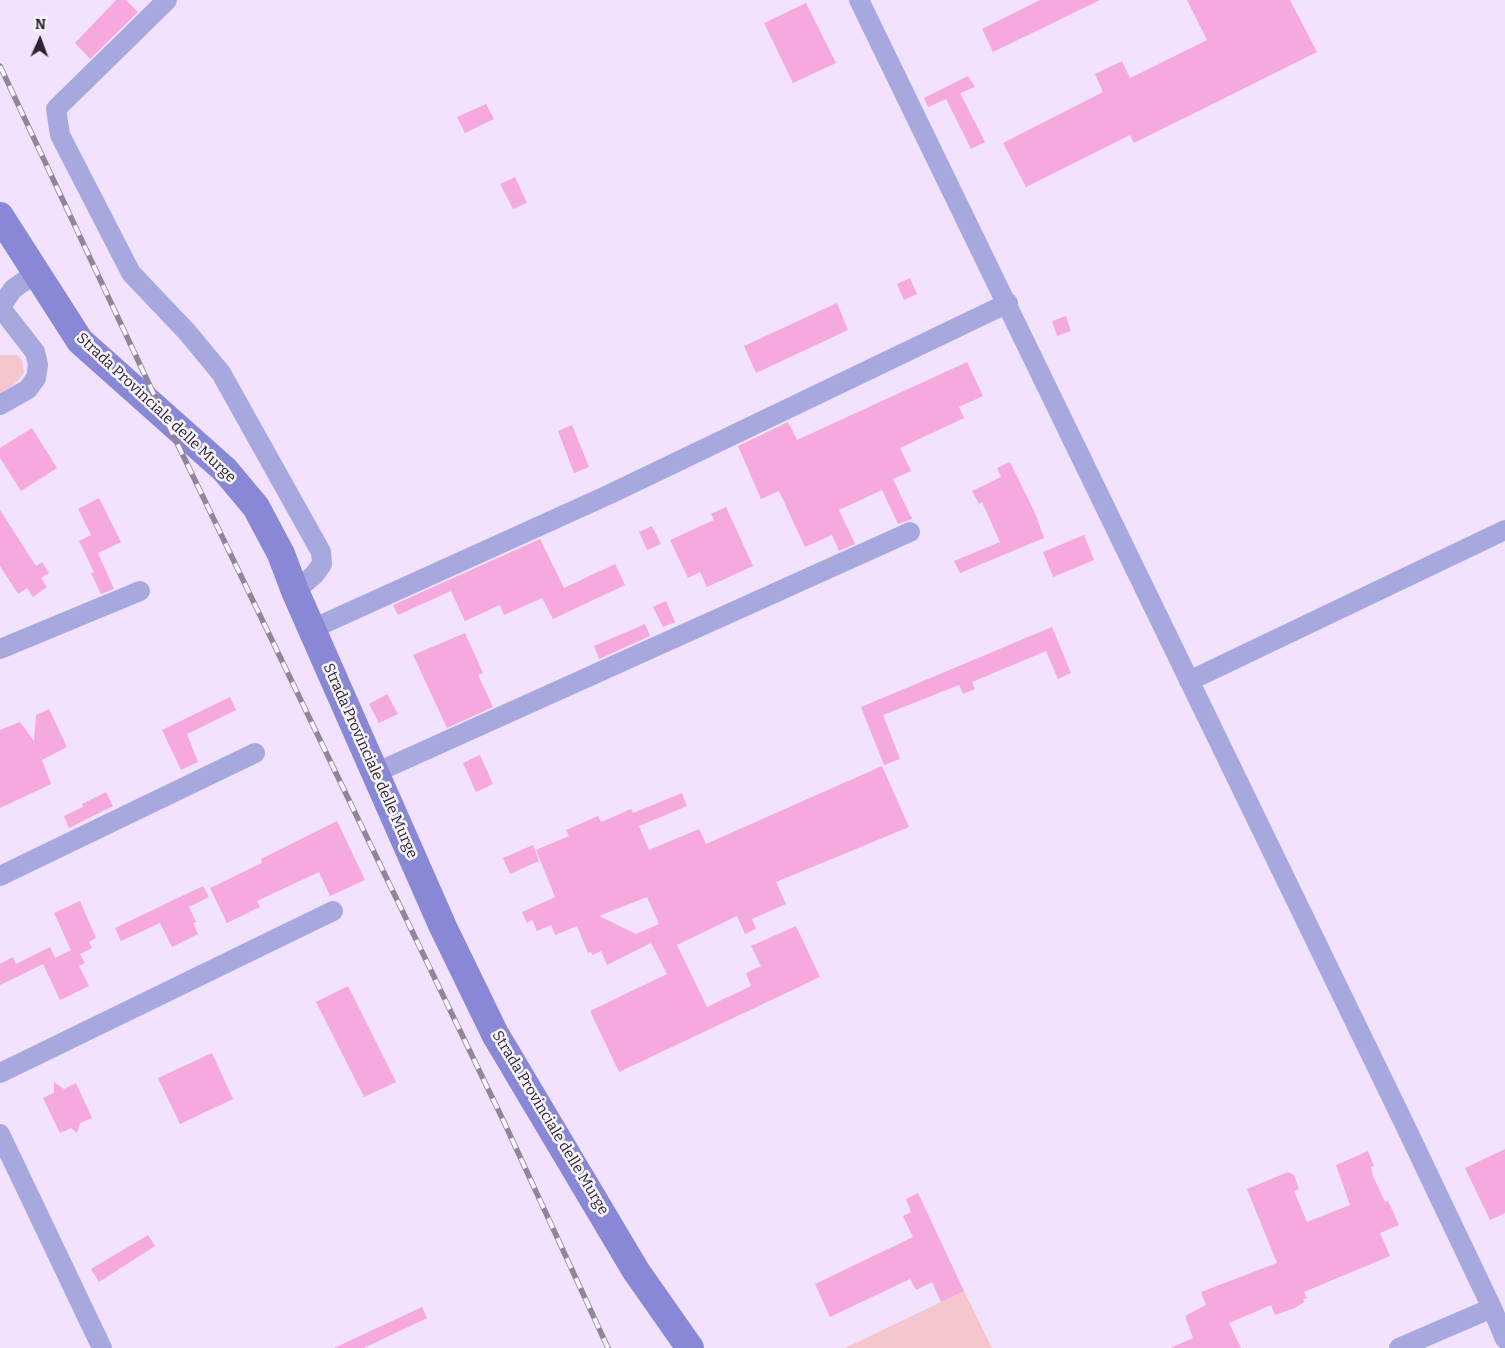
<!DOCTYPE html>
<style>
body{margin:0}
#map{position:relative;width:1505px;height:1348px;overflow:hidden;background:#f2e2fd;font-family:Bitter,serif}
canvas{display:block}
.north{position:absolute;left:15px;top:15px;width:50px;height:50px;-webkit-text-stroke:4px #f8f4fb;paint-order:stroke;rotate:2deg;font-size:14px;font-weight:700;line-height:20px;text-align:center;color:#2b2430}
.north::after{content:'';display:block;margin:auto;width:18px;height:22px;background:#2b2430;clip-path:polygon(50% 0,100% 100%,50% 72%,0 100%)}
</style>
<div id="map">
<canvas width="1505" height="1348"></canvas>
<div class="north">N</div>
</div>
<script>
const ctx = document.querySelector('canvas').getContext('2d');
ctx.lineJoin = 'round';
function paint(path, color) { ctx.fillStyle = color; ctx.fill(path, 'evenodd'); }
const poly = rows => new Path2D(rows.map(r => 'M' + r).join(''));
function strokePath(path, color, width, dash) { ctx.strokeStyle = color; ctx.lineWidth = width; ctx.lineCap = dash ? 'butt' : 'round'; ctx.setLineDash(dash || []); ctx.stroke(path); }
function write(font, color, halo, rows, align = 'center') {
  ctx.font = font + ' Bitter,serif'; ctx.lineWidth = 5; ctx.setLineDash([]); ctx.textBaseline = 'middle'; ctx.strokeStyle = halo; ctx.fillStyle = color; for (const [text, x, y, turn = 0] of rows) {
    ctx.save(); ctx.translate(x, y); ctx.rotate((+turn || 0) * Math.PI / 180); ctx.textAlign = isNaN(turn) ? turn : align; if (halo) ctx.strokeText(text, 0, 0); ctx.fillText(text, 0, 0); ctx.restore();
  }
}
paint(poly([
 [0,355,17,355,22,360,24,373,17,382,0,394],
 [964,1291,992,1348,845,1348,941,1302]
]), '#f6c6ce');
paint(poly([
 [116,0,126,0,138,12,90,59,75,43],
 [1040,0,1100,0,993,52,982,29],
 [1187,0,1290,0,1317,52,1134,143,1130,135,1026,187,1003,143,1103,92,1095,74,1122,61,1130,78,1207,40],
 [806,3,836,63,793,83,764,23],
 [968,76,975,87,960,93,985,142,971,149,946,99,928,107,924,98],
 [486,104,494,119,465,133,457,117],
 [515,177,527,203,513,209,500,184],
 [910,278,917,294,904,300,897,284],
 [837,303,848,330,756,373,744,346],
 [1066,316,1071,331,1057,336,1052,321],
 [967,362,983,396,959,407,964,418,900,448,911,471,893,479,912,519,898,524,882,490,839,510,855,544,839,551,832,535,805,547,779,491,761,499,738,446,788,422,797,440],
 [572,425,589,467,574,473,558,431],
 [32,428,57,468,21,491,0,458,0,448],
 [1010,462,1035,513,1044,538,960,573,954,561,1000,542,982,502,979,504,972,491,1001,477,997,468],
 [99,498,121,542,98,553,114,589,101,594,91,573,94,572,79,541,91,535,78,509],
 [726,507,753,566,707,587,700,572,688,578,670,540,714,520,711,514],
 [0,510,36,566,42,562,49,573,41,578,47,587,33,597,27,588,18,594,0,566],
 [652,526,661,544,647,550,639,532],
 [1084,535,1094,560,1053,577,1043,552],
 [540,539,564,588,615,564,625,585,553,619,542,598,504,615,500,605,465,621,451,591,398,615,393,605],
 [666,601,675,622,663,627,653,607],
 [645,624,650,636,599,659,594,646],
 [1052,627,1071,673,1058,679,1046,651,972,682,975,689,963,694,959,685,883,715,900,759,884,765,861,707],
 [465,633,483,673,478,675,493,707,447,728,413,655],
 [387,694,398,714,379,723,369,704],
 [230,697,236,710,187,734,198,762,181,770,162,730],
 [49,709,67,747,42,760,51,784,0,808,0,730,20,722,34,741,36,715],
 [480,755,493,784,476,792,463,763],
 [882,766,909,827,776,882,786,904,752,919,756,929,745,934,737,916,677,945,707,1007,751,986,746,973,761,966,751,946,796,926,820,977,619,1072,590,1011,667,974,651,943,607,965,601,951,592,955,591,952,588,953,577,926,555,935,551,925,537,931,532,920,527,923,522,912,555,897,536,850,569,836,566,830,598,816,601,822,631,809,633,813,682,793,687,806,639,826,649,850,699,829,706,844],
 [647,897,659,924,636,934,599,916],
 [106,792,113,806,69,828,64,816,83,807,82,804],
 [337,821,365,880,330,896,319,872,257,901,260,907,227,923,210,888,262,863,261,859],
 [533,845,539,861,510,874,503,858],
 [203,886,209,897,189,907,196,922,193,923,198,934,172,947,160,923,121,941,115,928],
 [80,901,96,938,89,942,92,948,80,954,85,963,79,966,89,986,60,1000,43,964,0,985,0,964,13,957,16,964,50,947,55,958,53,959,71,950,54,913],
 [348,986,396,1082,364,1097,316,1002],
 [212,1053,233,1099,180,1124,158,1078],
 [54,1082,64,1089,76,1083,92,1118,80,1123,77,1133,71,1128,60,1133,43,1098,54,1093],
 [1505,1149,1505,1213,1490,1220,1465,1168],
 [1368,1151,1374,1166,1371,1167,1373,1176,1385,1202,1388,1201,1399,1225,1380,1233,1390,1256,1304,1292,1307,1298,1303,1299,1304,1302,1295,1308,1275,1315,1271,1305,1229,1323,1241,1348,1170,1348,1193,1338,1185,1316,1206,1305,1201,1292,1277,1263,1247,1189,1288,1172,1294,1175,1299,1189,1294,1191,1307,1222,1350,1205,1336,1165],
 [918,1193,964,1291,941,1302,932,1282,916,1290,910,1279,830,1317,815,1284,913,1237,903,1216,911,1212,906,1199],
 [148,1235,155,1246,99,1282,91,1269],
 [422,1307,427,1318,364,1348,334,1348]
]), '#f5a9dc');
strokePath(poly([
 [167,0,56,109,60,135,131,273,187,332,221,373,321,552,322,564,314,575,295,591],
 [859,0,1402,1119,1492,1308,1505,1339],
 [0,308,13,289,36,273],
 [0,405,28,389,36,378,38,365,35,352,0,307],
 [312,629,608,495,1008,303],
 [0,649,140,591],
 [1189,681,1505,530],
 [375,773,910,532],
 [0,876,255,753],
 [0,1073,333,911],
 [0,1134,102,1348],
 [1399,1348,1492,1308]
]), '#a7a9de', 20);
strokePath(poly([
 [0,216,80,341,225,470,256,507,281,554,295,591,443,927,495,1034,636,1271,690,1348]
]), '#8888d7', 28);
const rail = poly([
 [0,66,165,418,504,1122,608,1348]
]);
strokePath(rail, '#918599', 5.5);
strokePath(rail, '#f8f4fb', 4, [11]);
write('15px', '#2b2430', '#f8f4fb', [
 ["Strada Provinciale delle Murge",156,408,43],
 ["Strada Provinciale delle Murge",370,761,66],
 ["Strada Provinciale delle Murge",550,1123,59]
]);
</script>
